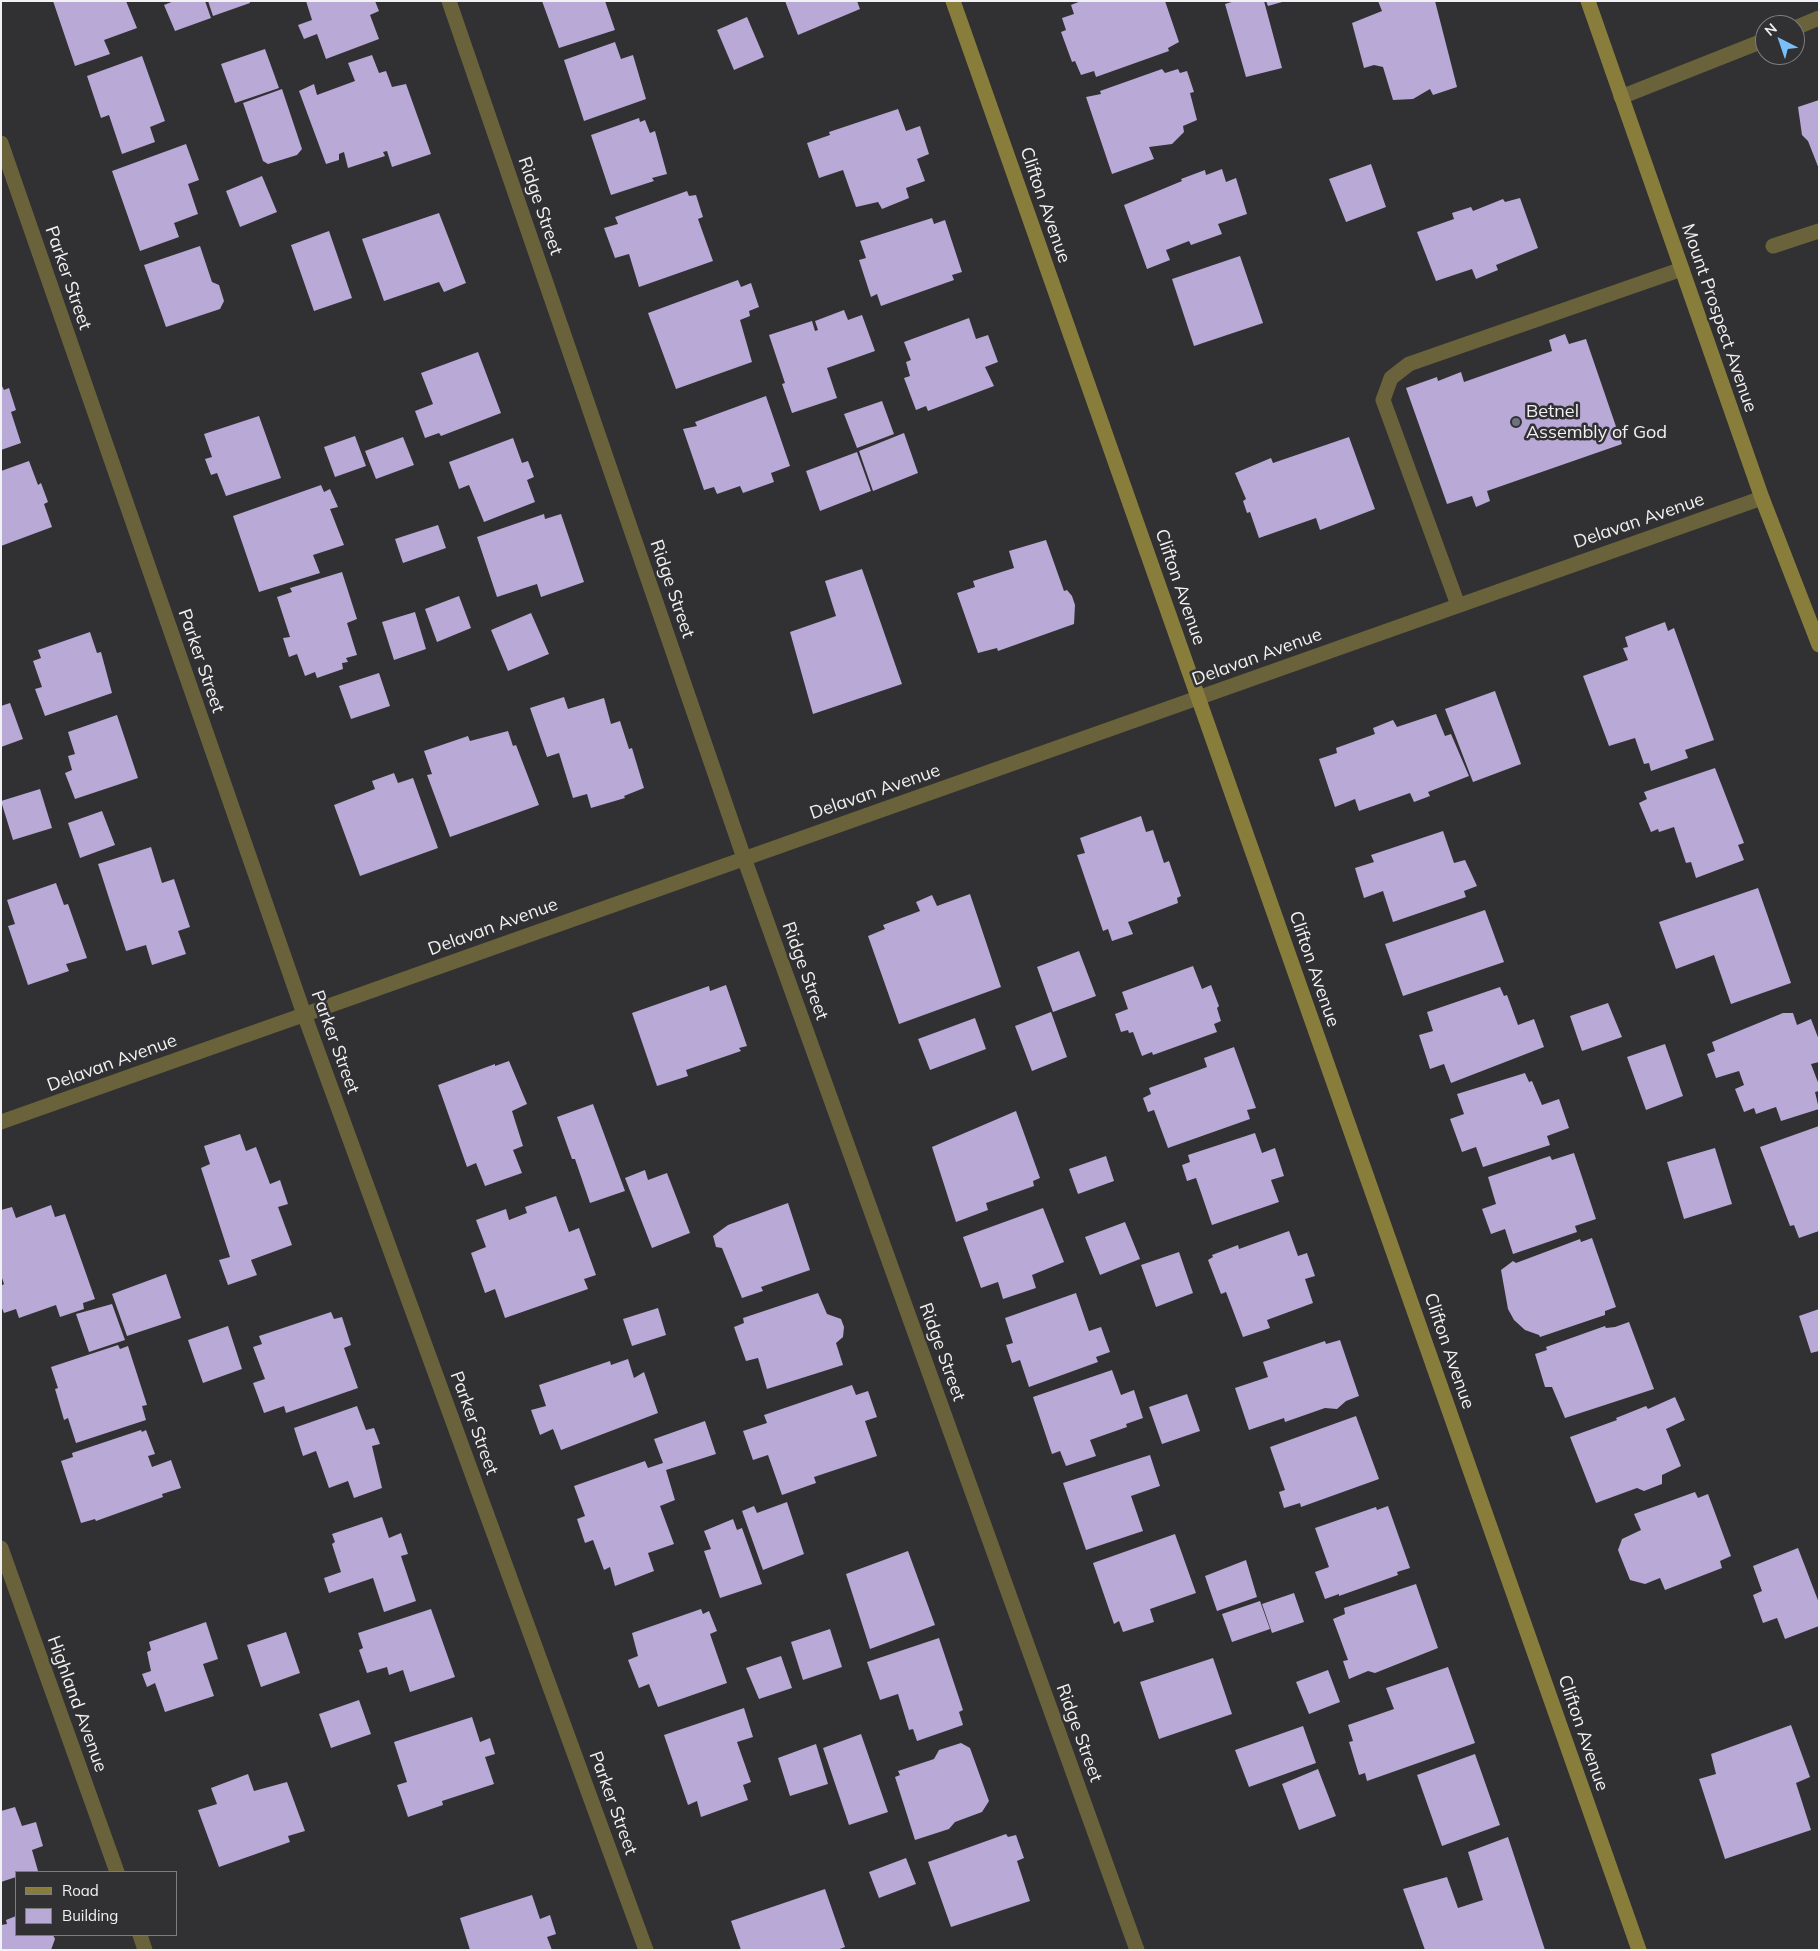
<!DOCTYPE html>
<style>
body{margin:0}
#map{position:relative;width:1820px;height:1951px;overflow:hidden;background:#313032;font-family:Mulish,sans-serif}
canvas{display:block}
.frame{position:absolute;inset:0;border:2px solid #f1f1f3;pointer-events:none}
.legend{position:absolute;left:15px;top:1871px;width:162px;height:65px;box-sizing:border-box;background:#313032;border:1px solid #7e7d7f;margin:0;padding:6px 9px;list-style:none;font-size:15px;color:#f1f1f3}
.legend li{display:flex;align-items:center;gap:10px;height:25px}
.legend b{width:25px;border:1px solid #7e7d7f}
.north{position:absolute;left:1755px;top:15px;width:50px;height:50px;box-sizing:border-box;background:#313032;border:1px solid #7e7d7f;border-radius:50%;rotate:319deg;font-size:14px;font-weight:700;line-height:20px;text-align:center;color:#f1f1f3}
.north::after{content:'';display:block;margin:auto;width:18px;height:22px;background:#7abff8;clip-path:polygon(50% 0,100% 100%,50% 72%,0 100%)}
</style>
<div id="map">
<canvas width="1820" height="1951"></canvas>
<div class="frame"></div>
<ul class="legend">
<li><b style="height:6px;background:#897d3c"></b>Road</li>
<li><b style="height:14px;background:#b9a9d7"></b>Building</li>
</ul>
<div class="north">N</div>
</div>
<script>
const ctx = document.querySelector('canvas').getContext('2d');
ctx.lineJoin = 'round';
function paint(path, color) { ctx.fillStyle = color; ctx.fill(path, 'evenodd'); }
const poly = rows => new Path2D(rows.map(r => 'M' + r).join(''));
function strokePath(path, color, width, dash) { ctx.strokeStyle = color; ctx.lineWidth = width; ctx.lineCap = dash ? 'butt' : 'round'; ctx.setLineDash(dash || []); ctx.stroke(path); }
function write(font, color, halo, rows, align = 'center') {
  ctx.font = font + ' Mulish,sans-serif'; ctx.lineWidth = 5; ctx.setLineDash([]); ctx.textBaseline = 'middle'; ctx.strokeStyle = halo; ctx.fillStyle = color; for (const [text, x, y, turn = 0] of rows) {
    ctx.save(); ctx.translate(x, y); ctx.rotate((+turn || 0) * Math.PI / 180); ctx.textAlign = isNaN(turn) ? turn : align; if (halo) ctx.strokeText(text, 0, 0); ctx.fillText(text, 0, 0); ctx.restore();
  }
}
paint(poly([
 [53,1,126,1,137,28,104,40,110,54,75,66],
 [174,1,205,1,211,18,175,31,164,5],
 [208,1,250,1,250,3,213,16],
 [306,1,375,1,379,11,370,15,379,39,326,59,317,34,304,39,298,25,312,20],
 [542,1,605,1,615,30,559,48],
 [785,1,857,1,860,9,798,35],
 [1081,1,1165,1,1179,42,1168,48,1169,51,1096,77,1094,71,1081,75,1075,61,1072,62,1061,32,1066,30,1062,18,1074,14,1071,5],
 [1235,1,1264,1,1282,68,1246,77,1225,4],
 [1266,1,1282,1,1282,2,1268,6],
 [1378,1,1435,1,1457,87,1433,95,1430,89,1413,99,1393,100,1383,67,1374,65,1364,68,1352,23,1382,11],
 [747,17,764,57,734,70,717,30],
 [615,42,621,59,633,55,646,99,584,121,564,60],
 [265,49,279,88,235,103,221,64],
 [372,55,379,73,386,71,392,87,406,84,431,154,392,167,387,151,383,152,385,156,348,168,344,152,339,154,339,160,326,164,299,91,314,84,317,95,355,81,348,63],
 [142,56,165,121,150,127,155,142,122,154,109,115,101,118,87,76],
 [1162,69,1165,73,1178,69,1180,73,1187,71,1194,92,1190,93,1197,120,1183,126,1184,132,1172,144,1149,147,1154,159,1112,174,1086,97,1101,94,1100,91],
 [282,89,302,149,297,155,268,164,263,161,243,103],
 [1819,100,1819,169,1808,141,1802,135,1798,107],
 [898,109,906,131,920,126,929,154,917,159,925,181,906,188,909,198,882,209,878,202,856,207,843,170,819,178,807,143,830,135,829,132],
 [639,118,640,122,645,120,650,133,655,131,667,174,652,178,654,181,611,195,591,135],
 [186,144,199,180,188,184,198,214,174,223,179,237,140,251,112,171],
 [1371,164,1386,207,1346,222,1329,179],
 [1222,169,1226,182,1236,178,1247,214,1218,224,1222,234,1191,245,1189,241,1166,250,1170,260,1147,269,1124,205,1182,181,1181,179,1205,170,1206,175],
 [262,176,277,212,240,227,226,191],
 [687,191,689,196,696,195,703,217,698,219,713,261,639,287,629,254,615,258,604,228,618,224,615,217],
 [1520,198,1538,248,1496,265,1498,270,1476,279,1472,269,1436,281,1417,232,1454,219,1452,213,1471,207,1473,211,1503,199,1505,202],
 [439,213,466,283,444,292,439,282,384,301,362,239],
 [932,218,934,224,945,220,962,272,952,275,954,280,881,306,877,294,871,297,859,260,866,258,860,241],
 [329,231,352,298,314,311,291,245],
 [200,246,212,282,219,285,224,301,220,309,166,327,144,265],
 [1240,256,1263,323,1194,346,1172,279],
 [738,280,741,287,751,283,759,307,749,311,750,316,740,320,752,362,676,389,648,313],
 [844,310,848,320,862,315,875,351,827,368,837,398,792,413,782,384,785,383,769,335,812,321,815,331,818,330,815,321],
 [969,318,976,339,988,335,998,362,985,367,994,386,928,411,926,406,916,410,904,378,910,376,906,362,911,360,904,342],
 [1565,334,1569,344,1586,339,1622,444,1487,491,1490,501,1476,507,1472,496,1447,504,1406,388,1437,377,1438,381,1461,372,1464,382,1552,351,1549,340],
 [478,352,501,413,441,436,439,433,425,438,415,411,433,404,421,373],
 [1,384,4,390,9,388,16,410,11,412,21,443,1,450],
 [766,396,790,466,771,473,774,482,743,493,740,486,717,494,714,487,704,490,683,429,697,426,695,422],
 [882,401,894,434,857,448,844,414],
 [259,416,281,478,226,496,217,473,211,475,205,459,212,457,204,434],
 [904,433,918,473,873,491,859,451],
 [355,436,366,466,335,477,324,447],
 [403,437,414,465,376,479,365,451],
 [1349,437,1375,509,1320,530,1316,518,1259,538,1250,512,1247,513,1243,501,1246,499,1235,473,1271,458,1273,463],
 [513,438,522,463,528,461,534,477,527,480,535,502,484,522,469,485,459,489,449,462],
 [857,452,871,491,820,511,806,471],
 [29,461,38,485,41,483,48,502,44,504,52,527,1,546,1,471],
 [321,485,324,492,330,489,338,507,330,509,344,545,313,555,320,573,259,592,233,516],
 [544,514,545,519,561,514,584,582,541,597,537,584,497,597,477,537],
 [438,525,446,548,403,563,395,539],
 [1046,540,1064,591,1067,590,1072,596,1075,605,1074,624,998,651,997,648,978,653,957,593,975,587,973,581,1014,568,1009,551],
 [862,569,902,684,813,714,790,632,836,616,825,581],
 [342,572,357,619,347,623,357,655,346,658,348,662,342,663,343,669,317,678,315,672,305,676,297,654,289,657,283,638,290,637,277,597,292,592,290,588],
 [459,596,471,628,437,642,425,609],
 [415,612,426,649,394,660,382,622],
 [531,613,549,654,508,671,491,630],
 [1665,622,1668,631,1674,628,1714,740,1685,750,1688,758,1651,771,1649,763,1644,764,1635,738,1609,746,1583,676,1628,660,1623,648,1628,647,1625,637],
 [90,632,97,653,101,652,112,693,45,716,35,689,42,687,33,661,41,658,38,650],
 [379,673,390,706,351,719,339,686],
 [1495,691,1521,764,1473,782,1445,709],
 [564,697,568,709,604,698,611,724,620,721,629,749,632,748,644,788,624,796,625,798,591,808,587,794,573,798,559,753,547,757,530,708],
 [10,703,23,739,1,747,1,706],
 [1436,714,1445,736,1451,734,1469,776,1428,792,1430,796,1414,802,1410,793,1359,811,1355,799,1335,807,1319,759,1337,753,1336,748,1375,734,1373,728,1393,720,1397,727],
 [117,715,138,778,75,799,65,773,72,770,68,756,75,754,68,732],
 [508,731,513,746,516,745,539,805,450,837,427,775,432,774,424,751,468,736,470,741],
 [1715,768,1744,843,1738,845,1744,860,1696,878,1691,862,1686,863,1674,827,1659,832,1658,829,1651,832,1639,803,1647,799,1644,792],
 [394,773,398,783,413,778,438,848,360,876,334,805,375,789,372,781],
 [40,789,52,828,13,840,1,801],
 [102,811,115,845,80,858,68,823],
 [1141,816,1146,832,1153,830,1164,863,1169,861,1181,896,1177,898,1178,903,1128,922,1133,934,1112,941,1108,929,1103,931,1077,855,1085,853,1080,838],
 [1443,831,1454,863,1465,860,1477,886,1464,891,1466,897,1393,922,1383,891,1364,898,1355,868,1374,862,1371,855],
 [151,847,162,883,174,879,190,927,178,931,186,954,152,965,146,945,126,951,98,864],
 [56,883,64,905,68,904,87,958,66,964,69,971,28,985,8,926,15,924,7,900],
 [1758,888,1791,983,1731,1004,1714,955,1676,969,1659,922],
 [970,894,1001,987,899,1024,868,936,885,929,883,925,920,911,916,902,932,895,937,906],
 [1485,910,1504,962,1403,996,1385,944],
 [1079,951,1096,996,1053,1012,1037,967],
 [1193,966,1202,989,1211,985,1219,1006,1217,1008,1221,1021,1214,1024,1217,1032,1153,1055,1152,1052,1142,1056,1133,1032,1129,1033,1128,1030,1121,1032,1115,1014,1128,1009,1122,992],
 [726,985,747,1046,739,1048,741,1051,686,1070,688,1076,657,1086,632,1013,709,986,710,991],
 [1500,987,1504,996,1507,995,1518,1025,1534,1019,1544,1047,1451,1083,1444,1064,1430,1069,1419,1035,1433,1031,1427,1012],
 [1608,1003,1622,1037,1582,1051,1570,1016],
 [1051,1012,1067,1057,1032,1071,1015,1026],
 [1783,1013,1793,1013,1797,1025,1811,1019,1819,1040,1819,1062,1811,1064,1819,1085,1819,1091,1815,1092,1819,1109,1781,1121,1776,1107,1756,1114,1754,1108,1744,1112,1735,1089,1744,1085,1739,1071,1716,1078,1707,1054,1715,1051,1712,1042],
 [975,1018,986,1049,930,1070,918,1039],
 [1665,1044,1683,1096,1646,1110,1627,1057],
 [1234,1047,1256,1108,1247,1110,1250,1119,1168,1148,1154,1110,1148,1112,1143,1098,1151,1094,1149,1088,1207,1067,1204,1058],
 [509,1061,527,1104,512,1111,523,1146,513,1150,522,1173,485,1186,476,1163,467,1167,438,1085,495,1064,495,1066],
 [1525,1073,1529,1082,1532,1081,1542,1105,1559,1099,1569,1128,1547,1136,1550,1145,1483,1167,1476,1147,1462,1152,1450,1119,1464,1114,1457,1094],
 [593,1104,625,1191,590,1203,575,1159,572,1159,557,1117],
 [1016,1111,1040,1178,1033,1181,1034,1186,986,1203,988,1210,956,1222,932,1147],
 [1819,1126,1819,1231,1799,1238,1794,1225,1790,1226,1760,1147],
 [1255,1133,1262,1153,1275,1148,1284,1176,1271,1180,1279,1202,1212,1225,1196,1178,1187,1181,1182,1165,1190,1162,1188,1155],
 [240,1134,246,1151,256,1147,270,1184,280,1180,288,1204,278,1207,292,1245,251,1260,257,1275,228,1285,219,1260,230,1257,201,1168,210,1164,204,1146],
 [1715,1148,1732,1204,1684,1219,1667,1162],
 [1574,1153,1596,1219,1575,1226,1577,1232,1513,1254,1505,1229,1491,1234,1482,1209,1496,1204,1488,1177,1550,1156,1552,1160],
 [1106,1156,1114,1181,1078,1194,1069,1169],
 [645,1170,648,1180,667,1173,690,1233,652,1248,625,1178],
 [556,1196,569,1232,579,1228,596,1275,584,1279,588,1289,505,1318,495,1289,485,1293,471,1253,486,1247,476,1220,506,1209,509,1220,527,1213,525,1207],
 [788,1203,810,1270,761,1287,763,1291,742,1298,722,1248,716,1247,713,1236,728,1225],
 [51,1205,55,1217,65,1214,95,1299,83,1303,84,1309,60,1317,56,1305,19,1318,16,1309,4,1313,1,1306,1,1286,4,1284,1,1275,1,1210,12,1207,16,1218],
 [1043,1208,1064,1262,1032,1275,1036,1288,1003,1299,998,1282,981,1288,963,1237],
 [1125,1222,1140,1259,1100,1275,1085,1237],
 [1289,1231,1298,1256,1307,1253,1315,1276,1305,1279,1313,1303,1267,1320,1270,1328,1243,1337,1226,1292,1221,1294,1208,1260,1213,1257,1212,1255,1238,1245,1239,1249],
 [1592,1238,1616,1307,1605,1311,1605,1315,1540,1337,1539,1335,1525,1330,1514,1320,1508,1309,1501,1270,1513,1261,1516,1263,1580,1239,1581,1242],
 [1179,1252,1193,1293,1156,1307,1141,1265],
 [166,1274,181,1318,127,1336,112,1294],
 [818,1293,827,1314,841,1319,844,1327,843,1337,836,1343,843,1365,767,1389,758,1358,746,1361,734,1327,744,1323,743,1318],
 [1076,1293,1089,1331,1101,1327,1110,1352,1096,1357,1098,1362,1029,1387,1020,1360,1012,1363,1006,1345,1013,1343,1005,1318],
 [112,1304,125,1340,89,1352,76,1314],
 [658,1308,666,1335,632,1346,623,1319],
 [1819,1309,1819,1351,1811,1353,1799,1316],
 [331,1312,334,1319,342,1317,351,1345,344,1348,358,1388,286,1413,284,1406,264,1413,253,1383,265,1379,253,1347,262,1344,259,1336],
 [1629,1322,1654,1389,1565,1418,1552,1387,1545,1387,1535,1354,1547,1350,1546,1347,1605,1326,1606,1328,1615,1327],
 [228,1326,242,1369,203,1383,188,1340],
 [1340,1340,1359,1396,1346,1401,1337,1409,1325,1408,1285,1422,1284,1418,1249,1430,1235,1388,1268,1377,1263,1362,1325,1341,1326,1344],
 [118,1345,120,1349,128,1346,147,1405,142,1406,146,1420,76,1443,68,1418,64,1420,55,1389,58,1388,51,1367],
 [628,1359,634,1378,644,1372,658,1413,561,1450,553,1429,540,1435,531,1410,546,1406,539,1385,610,1361,611,1365],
 [1112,1370,1121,1395,1134,1390,1143,1418,1126,1424,1127,1427,1090,1440,1096,1456,1066,1466,1060,1451,1052,1454,1033,1397],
 [852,1385,856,1395,868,1391,877,1417,865,1421,877,1456,814,1477,816,1483,782,1495,768,1455,753,1460,743,1431,767,1423,764,1415],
 [1187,1394,1200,1431,1162,1444,1149,1407],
 [1675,1397,1685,1420,1666,1429,1681,1466,1662,1475,1662,1484,1644,1491,1637,1488,1596,1503,1570,1437,1617,1420,1616,1418,1646,1406,1648,1409],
 [357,1406,366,1430,374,1428,380,1444,372,1446,382,1488,354,1498,348,1481,329,1488,316,1451,303,1456,294,1428],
 [1356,1416,1379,1479,1301,1507,1300,1503,1284,1508,1279,1492,1285,1490,1270,1447],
 [705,1421,716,1454,666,1470,675,1500,660,1506,674,1544,648,1553,654,1571,615,1586,610,1567,604,1570,593,1540,585,1543,577,1519,585,1516,574,1486,645,1461,648,1468,663,1463,654,1439],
 [141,1430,142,1432,146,1430,155,1454,148,1456,152,1467,171,1460,181,1488,162,1494,163,1497,96,1521,95,1519,81,1523,61,1461,73,1457,72,1453],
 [1150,1455,1160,1486,1131,1496,1143,1531,1086,1550,1063,1483],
 [1695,1492,1698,1498,1708,1494,1731,1556,1720,1561,1722,1568,1665,1590,1660,1578,1645,1584,1630,1580,1618,1550,1622,1539,1641,1530,1634,1514],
 [787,1502,804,1554,763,1570,742,1511,754,1506,757,1513],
 [1388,1506,1410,1568,1397,1572,1398,1575,1339,1596,1339,1594,1325,1599,1315,1572,1329,1567,1315,1528,1376,1507,1377,1510],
 [382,1517,389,1538,401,1533,408,1554,401,1556,416,1601,384,1612,373,1578,329,1593,324,1578,341,1572,332,1544,335,1542,332,1534],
 [733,1519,737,1530,742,1528,762,1584,720,1598,704,1551,711,1549,704,1531],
 [1175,1534,1196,1593,1150,1609,1154,1622,1123,1632,1119,1621,1114,1624,1093,1563],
 [1798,1548,1819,1603,1819,1626,1785,1639,1777,1618,1763,1623,1753,1595,1762,1591,1753,1566],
 [908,1551,935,1625,870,1649,846,1574],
 [1246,1560,1257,1597,1217,1611,1205,1576],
 [1416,1584,1438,1648,1375,1673,1368,1671,1349,1679,1343,1661,1348,1660,1333,1619,1345,1614,1344,1608],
 [1294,1593,1304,1622,1272,1633,1262,1604],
 [1260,1601,1270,1629,1232,1642,1222,1614],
 [431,1609,455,1677,410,1692,403,1670,389,1675,387,1667,367,1673,359,1650,363,1648,358,1633],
 [701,1609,703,1614,709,1611,717,1631,710,1634,727,1683,658,1707,649,1684,639,1688,628,1660,638,1656,632,1633],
 [206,1622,218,1659,203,1664,214,1696,165,1712,155,1683,147,1687,142,1674,151,1671,147,1652,151,1650,149,1642],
 [830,1629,842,1667,803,1680,791,1642],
 [286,1632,300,1673,261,1687,247,1645],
 [939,1638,963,1710,959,1712,963,1725,917,1741,913,1729,909,1730,898,1694,880,1700,867,1662],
 [781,1656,792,1688,759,1699,746,1668],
 [1213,1658,1232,1714,1159,1739,1140,1682],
 [1448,1667,1475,1743,1367,1781,1365,1773,1359,1775,1349,1742,1353,1741,1348,1725,1394,1709,1386,1688],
 [1328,1670,1340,1702,1309,1714,1296,1682],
 [359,1700,371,1734,331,1748,319,1714],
 [744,1708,753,1737,737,1742,751,1782,743,1785,748,1800,701,1817,697,1801,688,1805,664,1735],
 [472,1717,480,1742,490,1738,495,1754,485,1757,494,1784,442,1801,443,1805,408,1817,397,1785,407,1782,394,1742],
 [1791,1725,1810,1777,1796,1783,1811,1830,1725,1859,1699,1779,1716,1774,1711,1754],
 [1303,1726,1316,1763,1249,1787,1235,1750],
 [861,1734,888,1812,849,1825,823,1748],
 [961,1743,970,1748,989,1801,982,1812,955,1822,949,1829,915,1840,895,1777,900,1775,898,1771,934,1759,939,1750],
 [816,1744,828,1784,790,1796,778,1758],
 [1475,1754,1500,1825,1442,1846,1417,1775],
 [1318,1769,1336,1816,1299,1830,1282,1784],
 [248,1774,254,1791,287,1782,305,1831,288,1836,290,1842,219,1867,198,1810,217,1804,211,1788],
 [15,1807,22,1826,36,1822,43,1846,32,1850,38,1871,16,1872,16,1877,1,1882,1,1811],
 [1006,1834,1008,1837,1016,1835,1024,1858,1017,1861,1030,1901,951,1927,928,1862],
 [1508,1837,1545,1950,1425,1950,1403,1889,1447,1877,1458,1908,1483,1900,1468,1852],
 [906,1858,916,1884,879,1898,869,1872],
 [825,1889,845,1947,837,1950,741,1950,731,1921],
 [532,1895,540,1919,550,1915,556,1934,547,1937,552,1950,470,1950,460,1918],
 [16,1916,16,1935,53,1935,55,1939,51,1950,1,1950,1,1925,7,1924,6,1920]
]), '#b9a9d7');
strokePath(poly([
 [1795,28,1819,18],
 [1621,97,1765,40],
 [1773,246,1819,231],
 [1458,605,1383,400,1391,378,1409,364,1682,269]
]), '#69623b', 15);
strokePath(poly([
 [449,1,744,858,1137,1950],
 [1,143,304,1014,646,1950],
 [1,1122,1762,498],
 [1,1548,117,1872],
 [140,1935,145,1950]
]), '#69623b', 15);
strokePath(poly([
 [953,1,1639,1950],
 [1588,1,1762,498,1819,645]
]), '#897d3c', 15);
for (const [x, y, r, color] of [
 [1516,422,5,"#6b7280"]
]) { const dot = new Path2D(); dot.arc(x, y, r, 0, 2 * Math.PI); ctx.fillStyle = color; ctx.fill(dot); strokePath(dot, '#313032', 2); }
write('18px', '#f1f1f3', '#313032', [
 ["Clifton Avenue",1045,205,71],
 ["Ridge Street",540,206,71],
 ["Parker Street",68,278,71],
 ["Mount Prospect Avenue",1719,318,71],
 ["Delavan Avenue",1639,521,-19],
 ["Clifton Avenue",1180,587,71],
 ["Ridge Street",672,589,71],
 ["Delavan Avenue",1257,657,-20],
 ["Parker Street",201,661,71],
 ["Delavan Avenue",875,792,-19],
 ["Delavan Avenue",493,927,-20],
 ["Clifton Avenue",1314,969,71],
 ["Ridge Street",805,971,70],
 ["Parker Street",335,1042,70],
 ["Delavan Avenue",112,1063,-20],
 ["Clifton Avenue",1449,1351,71],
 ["Ridge Street",942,1352,70],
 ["Parker Street",474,1423,70],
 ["Highland Avenue",77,1704,70],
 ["Ridge Street",1079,1733,70],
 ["Clifton Avenue",1583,1733,71],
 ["Parker Street",613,1803,70]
]);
write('18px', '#f1f1f3', '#313032', [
 ["Betnel",1526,412],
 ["Assembly of God",1526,433]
], 'left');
</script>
